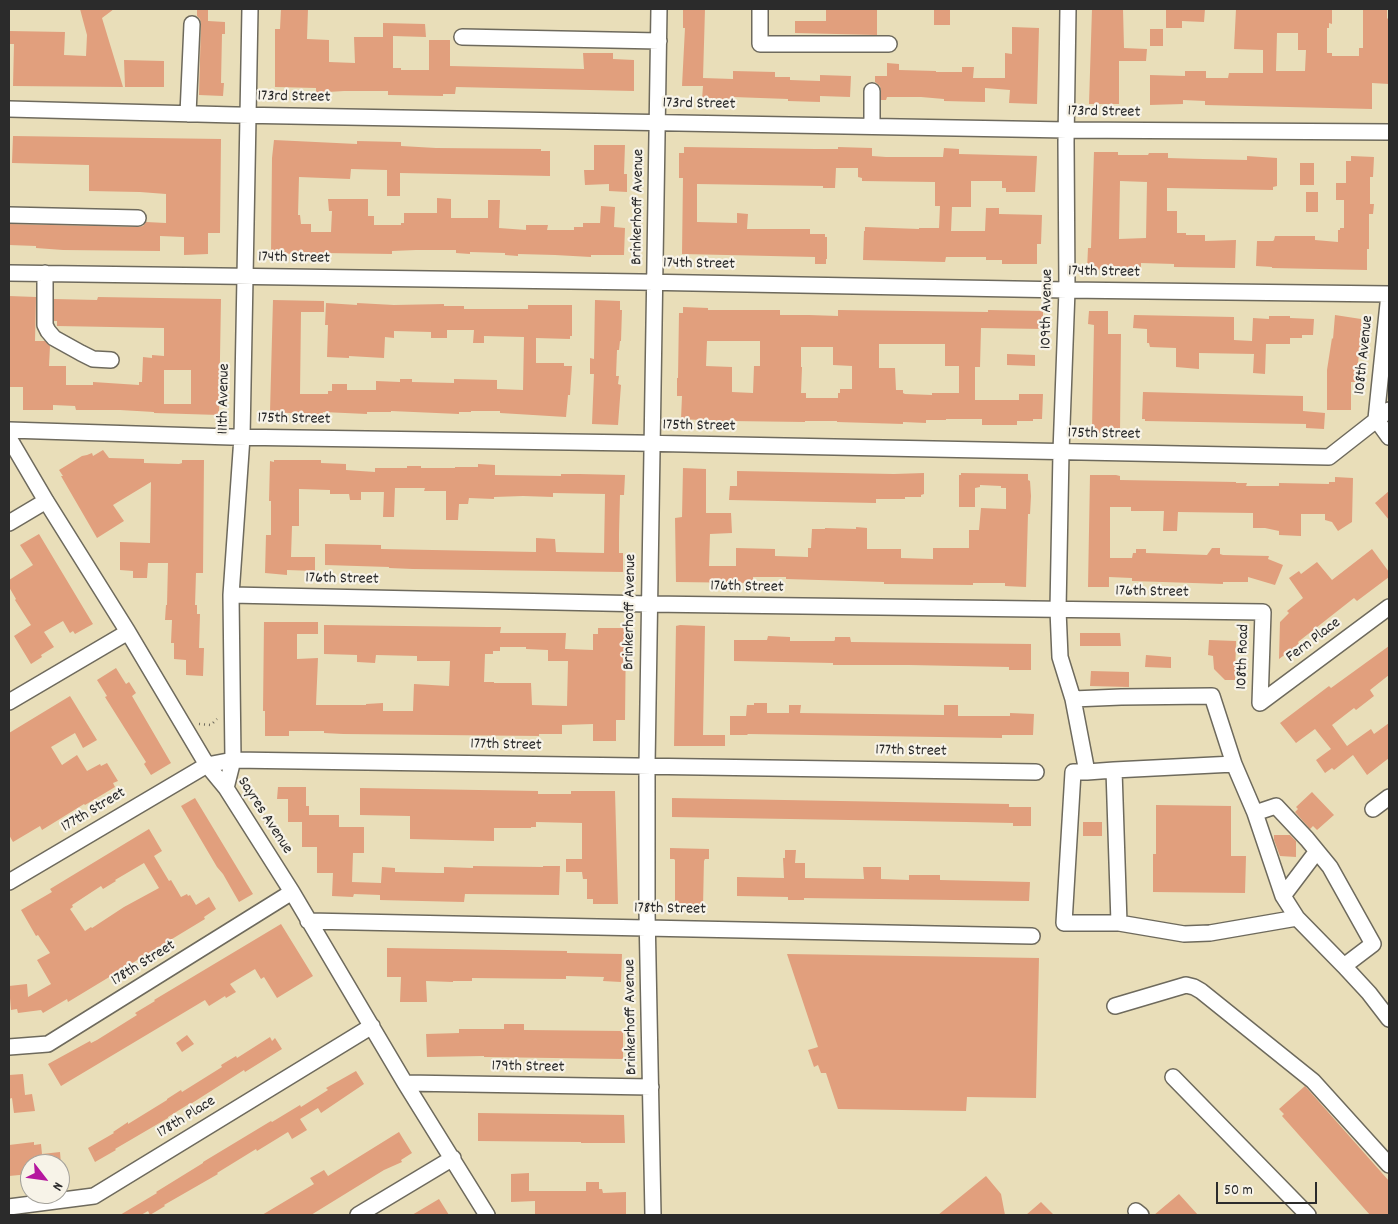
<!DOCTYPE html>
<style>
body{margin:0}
#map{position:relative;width:1398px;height:1224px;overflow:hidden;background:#e9deb9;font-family:Dekko,sans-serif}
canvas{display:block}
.frame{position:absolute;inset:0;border:10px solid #2b2b2b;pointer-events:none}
.north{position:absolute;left:20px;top:1154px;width:50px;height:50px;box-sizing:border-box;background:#f7f3e8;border:1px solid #a5a39c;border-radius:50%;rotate:120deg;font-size:14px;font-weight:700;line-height:20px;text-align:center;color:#2b2b2b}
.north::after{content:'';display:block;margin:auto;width:18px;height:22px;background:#b5179e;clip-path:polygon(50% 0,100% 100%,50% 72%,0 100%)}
.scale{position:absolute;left:1216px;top:1182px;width:101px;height:22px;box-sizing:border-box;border:2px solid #2b2b2b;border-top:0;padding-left:6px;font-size:15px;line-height:18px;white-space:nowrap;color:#2b2b2b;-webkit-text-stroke:4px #f7f3e8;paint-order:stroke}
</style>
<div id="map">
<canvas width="1398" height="1224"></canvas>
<div class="frame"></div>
<div class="north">N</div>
<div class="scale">50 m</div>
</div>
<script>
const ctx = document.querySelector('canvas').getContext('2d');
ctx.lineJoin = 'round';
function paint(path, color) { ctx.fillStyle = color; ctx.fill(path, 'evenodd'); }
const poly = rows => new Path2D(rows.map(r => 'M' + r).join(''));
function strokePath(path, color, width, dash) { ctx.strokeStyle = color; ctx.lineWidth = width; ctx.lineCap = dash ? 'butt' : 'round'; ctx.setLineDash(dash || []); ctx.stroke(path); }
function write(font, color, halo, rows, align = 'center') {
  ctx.font = font + ' Dekko,sans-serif'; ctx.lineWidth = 4.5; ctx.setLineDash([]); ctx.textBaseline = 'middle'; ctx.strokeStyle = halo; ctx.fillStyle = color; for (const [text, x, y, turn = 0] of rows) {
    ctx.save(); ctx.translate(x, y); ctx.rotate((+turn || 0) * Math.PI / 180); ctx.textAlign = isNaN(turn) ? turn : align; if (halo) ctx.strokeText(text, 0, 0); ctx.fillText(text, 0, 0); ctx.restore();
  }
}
paint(poly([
 [80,9,114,9,102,18,123,87,13,86,14,44,9,44,9,31,65,32,64,55,86,56,87,35],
 [197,9,208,9,208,21,225,22,225,34,222,34,221,83,224,83,223,96,199,95,201,24,200,19,197,16],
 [281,9,308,9,307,39,329,40,329,62,355,63,354,37,383,37,383,23,425,24,426,37,393,36,393,68,401,68,401,70,429,70,429,40,450,40,450,66,584,69,583,53,613,53,613,59,634,60,634,91,456,87,455,94,443,94,443,96,388,95,388,91,344,91,328,92,328,97,316,97,316,88,275,87,275,29,280,29],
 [683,9,705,9,703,78,733,79,733,71,775,72,775,77,790,77,790,80,820,81,820,75,851,76,850,97,820,96,820,102,788,101,788,99,733,97,733,101,702,100,703,86,682,86,685,28,683,28],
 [826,9,877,9,877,35,795,33,795,21,826,21],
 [934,9,950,9,950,25,934,25],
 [1092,9,1123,9,1124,48,1147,49,1146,61,1119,61,1119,104,1089,104],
 [1166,9,1205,9,1204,22,1182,21,1182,28,1166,28],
 [1236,9,1332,9,1332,24,1329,23,1329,28,1327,28,1327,53,1332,53,1332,56,1359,56,1359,48,1363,48,1363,9,1387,9,1387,18,1389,20,1388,70,1389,70,1389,84,1372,83,1372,109,1205,105,1205,101,1183,100,1183,104,1150,105,1150,75,1185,76,1185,71,1206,71,1206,78,1228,78,1229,73,1263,73,1263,50,1234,49],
 [1277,33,1298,33,1298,50,1306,50,1305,71,1276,71],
 [1012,27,1039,28,1037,104,1009,103,1010,90,985,88,985,102,944,101,944,99,921,97,887,97,886,100,881,100,881,91,880,86,875,82,875,76,887,76,887,63,899,64,899,70,936,71,936,72,962,72,962,67,974,67,973,78,1005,78,1005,53,1012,54],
 [1150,29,1163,29,1163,46,1150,46],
 [124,60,164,61,164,87,125,87],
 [13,136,221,139,220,233,208,233,208,254,184,255,184,237,160,236,160,251,63,250,36,248,36,246,9,245,9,224,138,227,143,226,146,222,166,223,166,194,140,192,89,191,89,165,12,163],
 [274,140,357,144,357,141,401,142,401,146,436,148,541,149,541,151,550,151,550,176,400,173,400,196,387,196,387,170,351,169,350,179,299,177,298,215,300,215,301,224,311,224,311,232,331,232,332,211,329,211,328,199,368,199,368,216,374,216,374,225,401,225,401,223,404,223,404,213,437,213,437,198,451,199,451,218,488,218,488,200,500,200,499,228,526,230,526,225,548,225,547,230,574,230,574,227,583,227,583,223,600,223,601,206,615,207,614,227,625,228,624,255,591,255,591,257,555,255,518,254,518,256,505,255,505,253,470,252,470,254,456,253,456,250,416,250,392,251,392,254,324,253,324,255,271,253,272,158],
 [594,145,625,145,624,174,627,174,627,192,609,191,609,184,585,185,584,170,594,170],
 [684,147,815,149,838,149,838,147,872,148,872,156,886,157,943,157,944,148,959,149,959,154,1037,156,1035,192,1006,192,1006,188,1002,188,1002,181,971,181,971,207,952,207,951,231,985,231,986,208,999,208,999,214,1042,215,1041,244,1037,244,1037,264,1002,264,1002,260,986,260,986,257,946,257,945,262,863,260,864,231,865,231,865,227,919,229,919,228,939,228,940,206,935,206,935,182,862,181,862,178,858,177,858,168,836,168,835,188,823,188,823,186,697,184,697,222,737,223,737,213,748,214,747,229,810,229,810,234,825,234,825,237,827,237,827,259,826,259,826,264,815,264,815,257,682,254,683,178,679,178,679,153,684,153],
 [1094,152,1118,152,1118,155,1148,155,1149,153,1168,153,1168,158,1203,159,1247,160,1247,156,1277,158,1277,186,1273,187,1273,190,1167,188,1167,211,1177,211,1177,233,1186,233,1186,235,1205,235,1205,241,1236,240,1235,268,1174,267,1174,264,1141,263,1141,271,1087,270,1088,248,1091,248],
 [1120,181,1147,182,1146,238,1119,239],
 [1351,156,1374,157,1373,177,1370,177,1370,204,1374,204,1373,214,1369,214,1369,249,1367,249,1367,270,1272,268,1272,267,1256,266,1257,241,1273,241,1274,240,1275,236,1315,236,1315,240,1338,242,1338,230,1340,230,1340,228,1344,228,1344,200,1336,200,1336,183,1346,183,1346,161,1351,161],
 [1300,163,1314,163,1314,185,1300,185],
 [1306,192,1318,192,1318,212,1306,212],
 [9,296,36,297,35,341,45,341,50,346,49,366,66,366,66,385,93,385,93,382,139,385,139,382,142,382,143,357,152,358,152,355,164,356,164,328,57,326,57,321,54,321,54,299,97,300,98,297,221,299,219,415,154,413,154,412,120,410,76,410,75,406,53,405,53,410,23,410,23,387,9,387],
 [164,370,191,370,191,404,164,404],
 [273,300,324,301,324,312,301,312,300,394,328,394,328,391,332,391,332,384,347,384,347,390,376,390,376,381,400,382,400,379,412,379,412,382,454,383,454,379,497,380,497,389,523,390,524,337,484,336,484,343,473,343,474,330,447,330,447,338,431,338,431,332,394,331,394,338,385,337,384,358,349,356,349,358,327,357,328,325,325,325,326,303,357,305,357,303,394,305,444,304,444,306,464,306,464,309,528,309,528,305,572,305,572,336,570,336,570,339,536,338,536,363,564,363,564,366,572,366,570,395,568,395,566,417,500,413,500,411,471,411,471,412,459,412,459,414,391,411,391,412,367,412,367,414,323,412,322,418,311,418,311,414,270,412],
 [595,300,620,301,620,310,622,310,621,341,620,341,619,350,617,350,616,376,619,376,618,384,621,385,618,425,592,424,594,374,590,374,590,358,594,359],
 [683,307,708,308,708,310,780,310,780,315,809,315,838,316,838,310,988,312,988,310,1043,311,1043,329,981,328,980,367,975,367,975,400,1019,400,1019,394,1043,394,1042,419,1033,419,1033,421,1017,421,1017,425,982,425,982,419,946,419,946,420,926,420,926,423,903,422,903,424,837,422,837,421,805,421,805,422,731,421,732,427,722,429,720,421,681,419,682,396,677,396,677,378,678,378,679,313,683,313],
 [707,341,760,341,760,366,754,366,753,393,732,392,732,367,706,366],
 [879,344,945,344,945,366,959,366,959,393,932,393,932,395,905,394,903,393,903,390,896,390,895,368,879,368],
 [801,347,833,347,833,365,852,366,852,389,840,389,840,393,838,393,838,398,806,398,806,393,801,393,802,367,801,367],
 [1089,311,1108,311,1108,334,1121,334,1120,433,1094,433,1094,429,1092,429,1094,325,1088,324],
 [1134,315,1234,317,1234,340,1252,341,1253,318,1269,319,1269,316,1290,316,1290,318,1314,319,1313,335,1302,335,1302,338,1290,338,1290,344,1266,344,1265,374,1253,373,1254,354,1199,353,1199,369,1176,367,1176,348,1150,347,1149,343,1147,343,1147,329,1133,328],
 [1335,315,1361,319,1361,322,1364,322,1361,354,1359,354,1356,382,1351,382,1351,410,1327,410,1327,370,1332,338,1333,339],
 [1007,354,1035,355,1035,366,1007,365],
 [1143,392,1303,396,1303,411,1325,413,1324,429,1306,428,1306,424,1145,421,1145,419,1142,419],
 [103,450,109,458,144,459,144,463,179,464,182,463,182,460,204,460,203,573,196,573,195,605,197,605,197,614,200,614,199,648,204,648,203,676,186,675,186,660,174,659,174,643,171,643,172,620,165,620,166,605,167,605,168,563,148,563,147,578,133,578,133,571,120,570,120,542,150,543,151,482,113,505,124,521,97,538,61,476,63,476,59,470,82,456,87,455,92,453,93,456],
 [274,460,321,460,321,463,346,464,346,470,375,472,375,468,407,468,407,466,421,466,421,468,455,468,455,467,478,467,478,464,495,465,495,475,561,476,561,474,579,474,625,475,624,495,620,495,619,534,619,553,623,553,623,572,413,569,389,568,389,567,325,565,325,544,381,545,381,549,536,552,536,538,555,539,556,552,604,553,605,494,553,493,553,497,523,496,494,497,494,499,469,498,468,504,459,504,458,520,446,520,446,491,424,491,425,488,395,488,394,517,383,517,384,492,361,492,361,500,350,500,349,494,330,494,330,490,299,489,299,526,292,526,291,557,315,557,315,571,287,570,287,575,265,573,266,535,271,535,271,501,269,501,270,461,274,462],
 [683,468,706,469,706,513,731,513,732,533,710,534,709,566,736,566,736,548,775,549,775,556,808,557,808,548,811,548,812,529,825,529,825,528,856,529,856,527,867,528,867,549,901,549,901,558,933,559,933,548,969,548,969,530,979,530,981,508,1006,509,1006,488,1001,488,1001,486,980,485,980,487,975,488,975,507,959,507,959,475,961,475,961,473,1028,474,1028,480,1030,481,1031,496,1030,514,1028,514,1026,587,1005,586,1005,583,973,583,973,585,884,584,884,582,786,579,786,577,753,577,753,583,676,582,675,518,682,517],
 [737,471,894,474,924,473,924,494,921,495,921,497,905,497,905,499,876,499,876,503,729,500,730,486,737,486],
 [1090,475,1116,475,1120,476,1120,480,1236,482,1236,483,1247,483,1246,486,1279,486,1279,483,1329,484,1329,482,1335,482,1335,477,1353,478,1352,522,1338,531,1332,522,1325,520,1325,514,1301,514,1301,536,1279,535,1279,531,1265,528,1253,528,1253,513,1178,512,1177,531,1163,531,1164,511,1131,511,1131,507,1110,507,1110,558,1132,558,1133,553,1136,553,1136,549,1146,549,1146,553,1207,555,1212,548,1220,548,1220,554,1223,555,1269,556,1268,559,1283,565,1275,585,1248,577,1248,582,1223,582,1223,584,1132,581,1132,578,1109,577,1109,587,1088,587],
 [1389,491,1389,520,1375,503],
 [39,534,93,624,75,634,73,631,70,633,63,621,44,632,54,647,41,655,42,657,31,664,14,636,31,625,15,600,16,599,9,587,9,580,33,565,20,545],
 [1372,549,1389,572,1389,577,1357,601,1354,598,1298,642,1299,644,1279,659,1280,622,1289,613,1287,611,1303,598,1289,578,1299,571,1301,574,1317,562,1332,580],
 [264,622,318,622,318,634,297,634,297,659,318,658,316,705,366,705,366,704,383,703,383,711,413,711,414,684,449,686,450,661,417,661,417,656,376,655,375,663,357,662,357,655,324,654,324,625,487,627,501,627,500,633,566,633,565,649,593,650,593,634,598,634,598,628,626,628,625,720,616,720,616,741,593,741,593,724,562,725,562,734,539,734,539,736,343,734,324,733,324,731,289,731,289,736,265,736,265,711,263,711],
 [500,647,526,647,526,649,548,650,548,661,568,661,567,706,532,705,531,683,494,683,494,682,484,682,485,654,493,654,493,651,500,651],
 [680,625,705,626,703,735,725,735,725,746,674,746,676,626],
 [1080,633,1120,633,1121,646,1080,646],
 [768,636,790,637,790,641,834,641,835,640,835,637,850,637,851,642,1031,644,1031,670,1009,670,1009,667,909,665,833,665,833,663,734,661,734,640,767,640],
 [1209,640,1236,641,1235,680,1225,680,1214,669,1213,656,1208,655],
 [1389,646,1389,675,1370,690,1374,696,1356,710,1354,708,1332,725,1347,746,1371,729,1374,734,1389,723,1389,758,1367,775,1353,755,1334,770,1332,768,1325,773,1316,760,1331,749,1315,729,1296,743,1280,723,1329,686,1331,688],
 [1146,655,1171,657,1171,668,1145,667],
 [116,668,126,684,129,682,136,693,132,696,171,763,151,775,144,764,146,762,105,697,107,696,97,680],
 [1091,671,1129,672,1129,687,1090,686],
 [70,696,97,740,83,748,75,733,51,747,62,765,77,755,87,771,100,764,101,766,107,763,118,781,113,783,115,787,85,805,84,804,42,830,40,826,13,842,9,835,9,733],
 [754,703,767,703,767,713,789,713,789,705,801,705,800,713,944,715,944,705,958,705,958,716,1010,716,1010,713,1034,714,1033,735,1002,735,1002,738,748,734,747,735,730,735,730,716,746,716,747,705,754,705],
 [278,787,306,787,306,806,309,806,309,815,339,815,339,827,364,827,364,853,353,853,352,882,381,883,382,867,395,868,395,872,437,873,444,873,444,867,473,868,473,866,543,867,543,866,560,866,559,895,465,894,464,902,380,900,380,895,354,894,353,897,332,896,333,873,317,873,317,847,302,847,302,822,288,822,288,799,277,799],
 [360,788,538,791,538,794,571,794,571,791,615,791,618,904,593,904,593,899,587,899,587,879,583,879,582,872,566,872,566,859,582,859,582,823,536,822,536,827,531,827,531,828,494,828,494,841,410,839,410,816,360,815],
 [1312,792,1334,815,1317,830,1313,826,1310,829,1295,812,1298,809,1296,807],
 [195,798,253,894,239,902,223,874,217,867,181,806],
 [672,798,1009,804,1009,807,1031,807,1031,826,1013,826,1013,823,966,822,672,817],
 [1156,805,1231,806,1231,856,1246,856,1245,893,1153,892,1153,854,1156,854],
 [1083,822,1102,822,1102,836,1083,836],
 [149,829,162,851,154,856,169,881,171,880,181,897,187,894,188,896,190,895,196,905,209,897,216,909,204,917,205,919,68,1002,67,999,43,1013,41,1010,18,1013,17,1009,11,1010,9,986,27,984,28,997,51,984,37,960,50,953,38,935,36,936,21,910,52,892,50,889],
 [144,863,159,888,124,907,92,928,91,927,85,931,70,909,73,907,72,905,101,886,103,889,116,881,115,880],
 [1274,835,1290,835,1296,841,1296,857,1280,856,1274,840],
 [670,848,709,849,709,859,705,859,704,861,703,906,675,906,675,860,674,859,670,859],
 [785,850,796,850,795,863,805,863,805,878,864,879,863,867,881,867,881,879,909,880,909,875,940,875,940,880,1030,882,1029,901,804,898,804,900,788,900,788,897,737,896,737,877,784,878,783,858,785,858],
 [281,924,313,976,277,998,264,977,261,979,255,969,230,984,236,992,226,998,225,996,209,1006,205,1000,61,1086,48,1064,90,1041,91,1043,97,1040,137,1015,135,1013,155,1001,154,1000],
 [387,948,567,951,567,953,622,954,621,982,603,981,604,977,566,976,566,979,472,978,472,981,453,981,453,982,426,981,427,1002,400,1002,401,977,387,977],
 [787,954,1039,958,1036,1098,967,1097,966,1111,838,1109,826,1073,821,1073,818,1065,814,1067,808,1050,818,1047],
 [504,1024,524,1024,524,1030,526,1030,623,1031,623,1059,484,1057,484,1056,427,1057,426,1034,459,1033,459,1029,504,1029],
 [187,1035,194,1044,182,1052,176,1043],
 [270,1037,272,1041,275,1038,282,1049,245,1072,244,1070,189,1105,189,1104,168,1117,168,1118,115,1149,116,1150,95,1162,88,1148,114,1133,113,1132,128,1122,128,1124,167,1100,167,1099,181,1090,182,1092,222,1067,221,1065,236,1056,237,1058],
 [356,1071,364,1084,321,1113,318,1108,300,1119,307,1130,292,1139,288,1132,257,1151,256,1149,217,1173,218,1174,164,1205,165,1206,150,1215,148,1211,141,1215,120,1215,157,1193,156,1192,203,1163,203,1162,271,1121,272,1122,300,1105,301,1107,328,1090,326,1088],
 [23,1074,25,1095,32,1094,35,1111,14,1113,12,1098,9,1099,9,1075],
 [1305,1086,1389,1181,1389,1215,1370,1215,1282,1116,1284,1114,1279,1109],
 [478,1113,624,1115,625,1143,581,1143,581,1142,478,1141],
 [399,1132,412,1153,401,1160,402,1162,384,1170,311,1215,262,1215,314,1184,310,1178,324,1170,328,1176],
 [34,1142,34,1145,41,1144,42,1154,60,1152,61,1164,30,1164,30,1174,9,1176,9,1145],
 [529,1173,529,1191,586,1191,586,1182,599,1182,599,1189,602,1189,603,1193,626,1192,626,1215,535,1215,535,1201,511,1202,511,1174],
 [986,1176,1001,1194,1005,1215,938,1215],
 [1179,1194,1198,1215,1154,1215],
 [439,1199,449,1215,412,1215],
 [1041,1202,1054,1215,1026,1215]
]), '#e19f7d');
const minor = poly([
 [760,9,760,44,889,44],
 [1068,9,1066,142,1067,290,1061,452,1058,610,1060,657,1073,699,1087,772,1114,770,1234,764,1255,813,1283,896,1297,918,1344,966,1369,993,1389,1019],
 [462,37,659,41],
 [872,91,872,126],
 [9,109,235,115,1067,130,1389,132],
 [188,114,192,24],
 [9,215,138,218],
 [9,273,640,282,1067,290,1389,294],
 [45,273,45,325,48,331,54,338,81,353,93,359,111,360],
 [1376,419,1389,294],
 [1376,419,1389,437],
 [9,430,231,437,636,443,1329,457,1389,410],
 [9,438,46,501,128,632,207,765,226,788,292,892,405,1083,487,1215],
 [9,523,46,501],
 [231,595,649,604,1263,612,1260,703],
 [1073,699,1121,697,1212,696,1234,764],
 [9,702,128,632],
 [1260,703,1389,607],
 [1087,772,1073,772,1064,923,1119,923,1114,770],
 [226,788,233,760,231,595,242,437,250,9],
 [1373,809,1389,797],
 [1255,813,1276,806,1307,839,1330,867,1373,944,1344,966],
 [9,882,207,765,233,760,1036,772],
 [1283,896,1317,851],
 [308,921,1032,936],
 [1119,923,1184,934,1210,933,1297,918],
 [1115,1006,1186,985,1194,987,1201,991,1313,1081,1389,1165],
 [9,1047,48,1044,292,892],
 [1173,1077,1308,1215],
 [405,1083,651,1087],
 [9,1207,94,1196,372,1026],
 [1136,1211,1141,1215],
 [358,1215,453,1158],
 [653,1215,647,912,647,765,659,9]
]);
strokePath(minor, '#6e6a5d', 18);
strokePath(poly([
 [199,724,211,725,217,719]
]), '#6e6a5d', 2.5, [1, 4]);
strokePath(minor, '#fff', 15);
write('16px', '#2b2b2b', '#f7f3e8', [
 ["173rd Street",294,98,1],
 ["173rd Street",699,105,1],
 ["173rd Street",1104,113,1],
 ["Brinkerhoff Avenue",639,207,-89],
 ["174th Street",294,259,1],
 ["174th Street",699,265,1],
 ["174th Street",1104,273,1],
 ["109th Avenue",1048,309,-89],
 ["108th Avenue",1365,355,-84],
 ["111th Avenue",225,399,-89],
 ["175th Street",294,420,1],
 ["175th Street",699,427,1],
 ["175th Street",1104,435,1],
 ["176th Street",342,580,1],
 ["176th Street",747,588,1],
 ["176th Street",1152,593,1],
 ["Brinkerhoff Avenue",631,612,-89],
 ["Fern Place",1314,641,-37],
 ["108th Road",1244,657,-88],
 ["177th Street",506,746,1],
 ["177th Street",911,752,1],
 ["177th Street",94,811,-31],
 ["Sayres Avenue",264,816,57],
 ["178th Street",670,910,1],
 ["178th Street",144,964,-32],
 ["Brinkerhoff Avenue",632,1017,-91],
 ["179th Street",528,1068,1],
 ["178th Place",187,1118,-32]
]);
</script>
